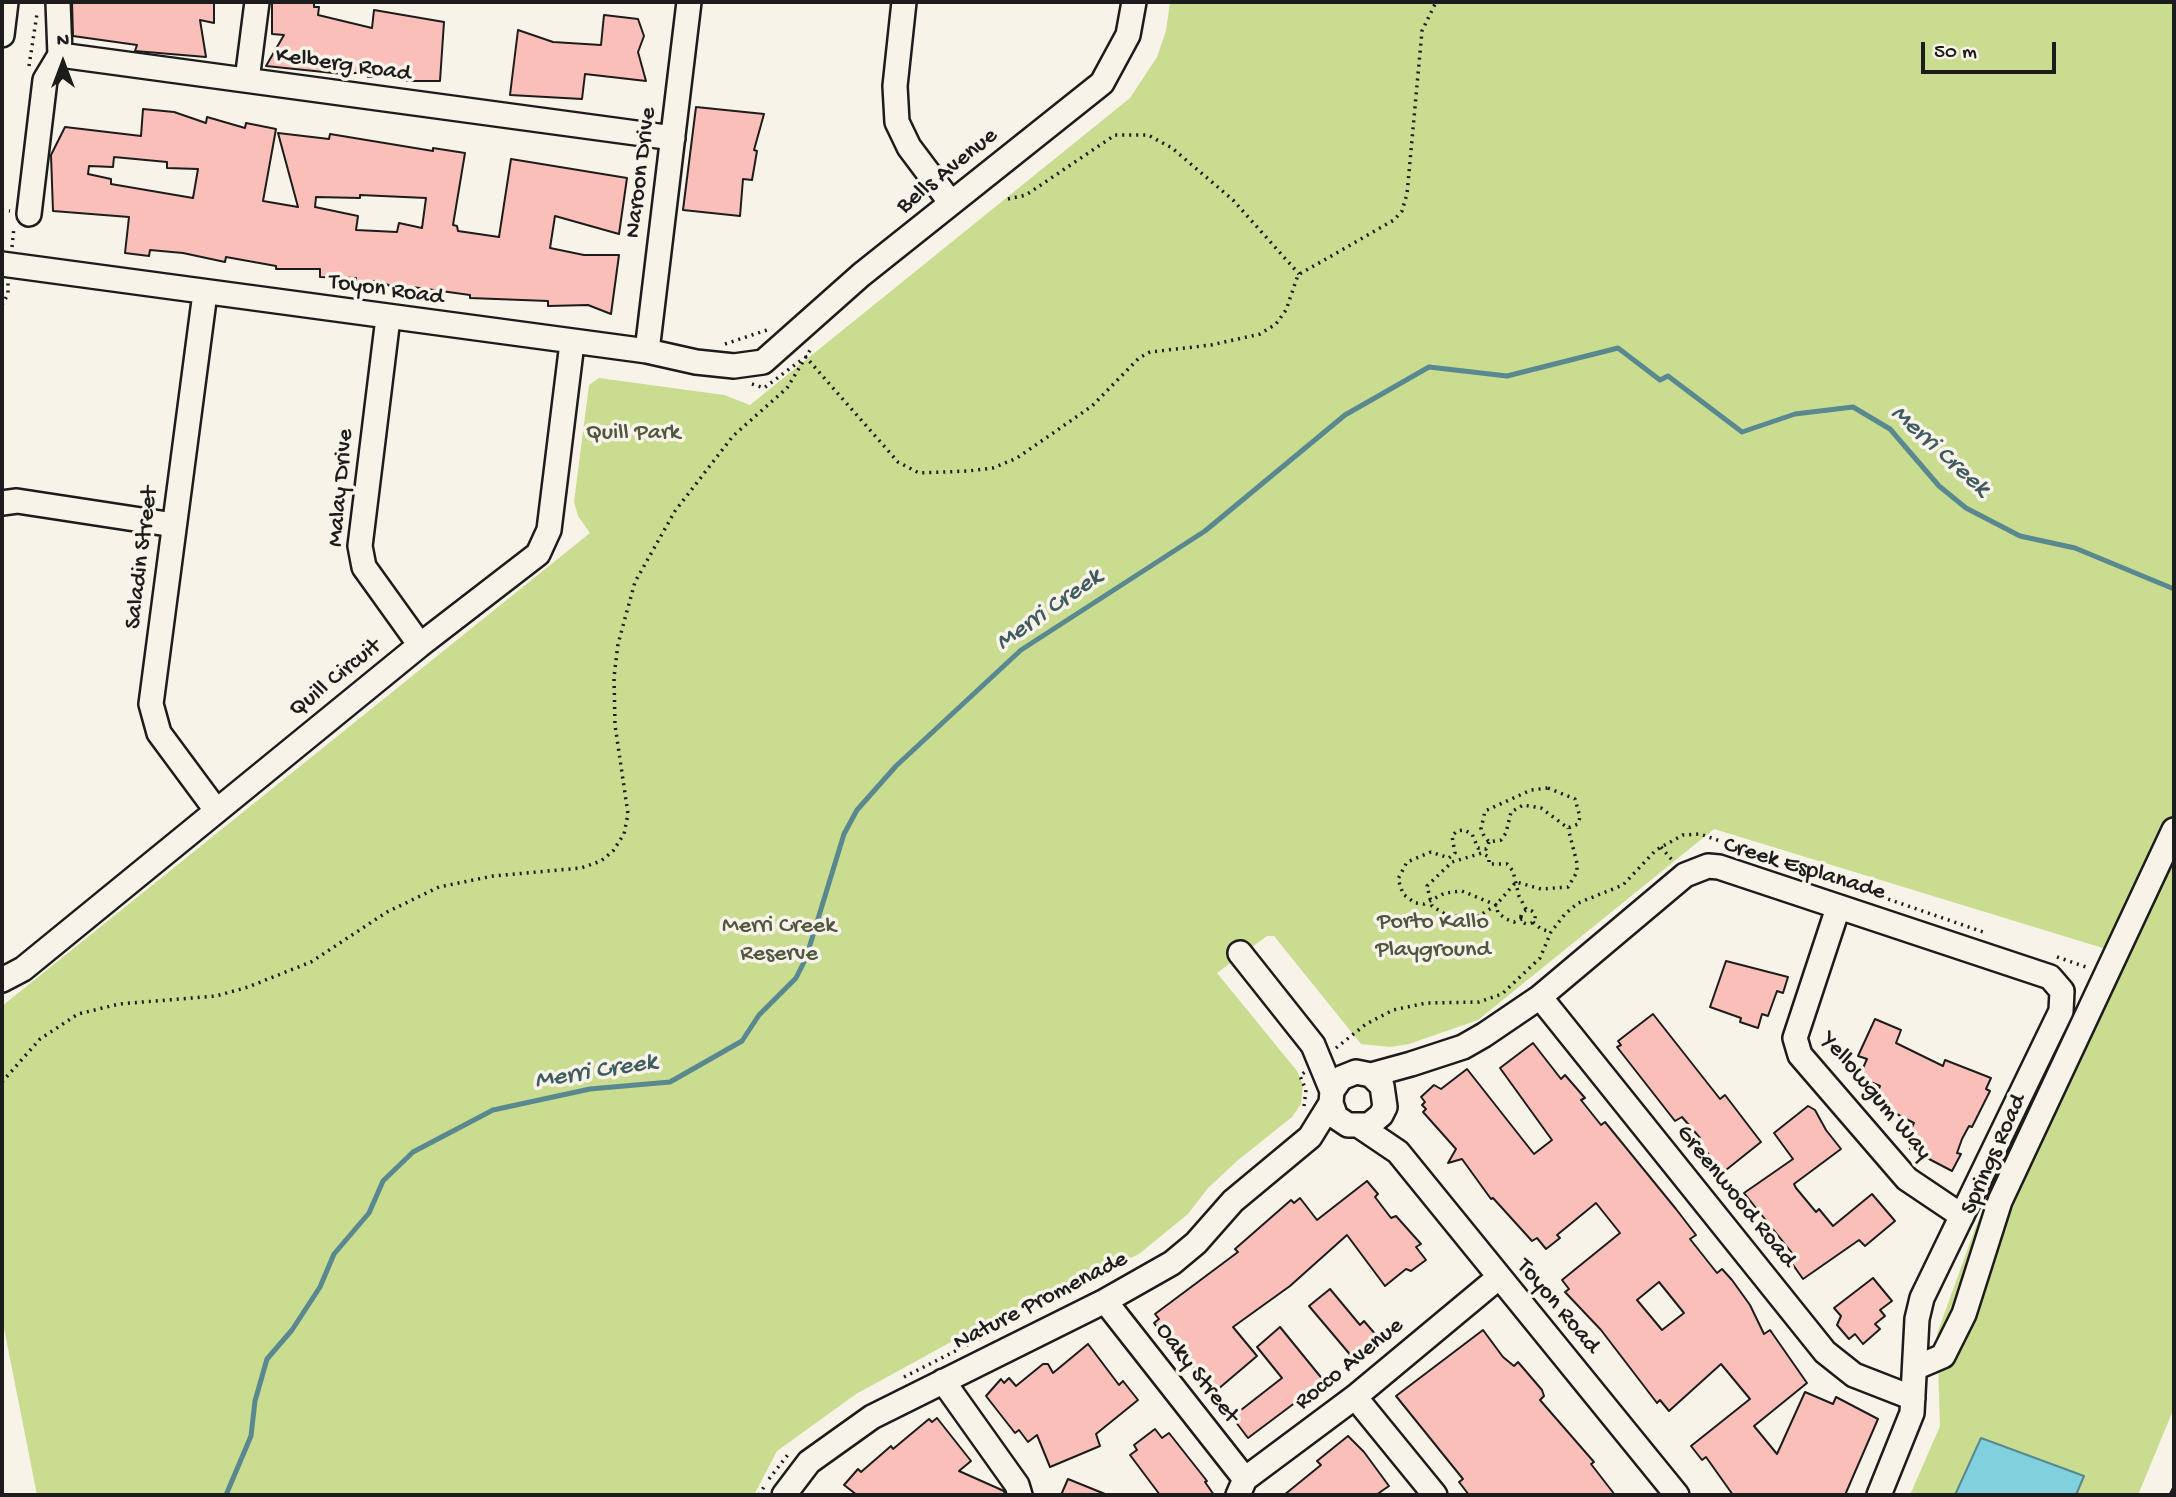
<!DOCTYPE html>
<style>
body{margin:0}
#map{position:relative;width:2176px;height:1497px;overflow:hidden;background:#f7f3e8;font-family:"Gochi Hand",sans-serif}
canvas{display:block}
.frame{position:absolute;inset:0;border:4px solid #1c1c1c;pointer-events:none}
.north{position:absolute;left:28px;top:28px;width:70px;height:70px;-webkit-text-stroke:5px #f7f3e8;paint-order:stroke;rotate:0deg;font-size:19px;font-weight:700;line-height:28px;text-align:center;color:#1c1c1c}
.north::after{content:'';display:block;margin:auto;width:24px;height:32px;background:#1c1c1c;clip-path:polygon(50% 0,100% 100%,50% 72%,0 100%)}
.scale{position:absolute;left:1921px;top:42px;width:135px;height:32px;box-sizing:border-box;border:4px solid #1c1c1c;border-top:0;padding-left:9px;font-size:21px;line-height:24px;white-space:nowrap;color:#1c1c1c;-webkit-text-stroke:5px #f7f3e8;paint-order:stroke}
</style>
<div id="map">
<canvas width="2176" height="1497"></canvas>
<div class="frame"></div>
<div class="north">N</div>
<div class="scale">50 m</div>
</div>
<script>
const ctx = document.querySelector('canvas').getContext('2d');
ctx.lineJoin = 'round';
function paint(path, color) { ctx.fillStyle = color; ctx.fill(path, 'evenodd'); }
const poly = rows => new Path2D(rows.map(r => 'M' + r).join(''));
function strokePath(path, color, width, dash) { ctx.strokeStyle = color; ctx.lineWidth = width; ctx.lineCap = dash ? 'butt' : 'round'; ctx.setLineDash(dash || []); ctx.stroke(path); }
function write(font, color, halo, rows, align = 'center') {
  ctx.font = font + ' "Gochi Hand",sans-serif'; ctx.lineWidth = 7; ctx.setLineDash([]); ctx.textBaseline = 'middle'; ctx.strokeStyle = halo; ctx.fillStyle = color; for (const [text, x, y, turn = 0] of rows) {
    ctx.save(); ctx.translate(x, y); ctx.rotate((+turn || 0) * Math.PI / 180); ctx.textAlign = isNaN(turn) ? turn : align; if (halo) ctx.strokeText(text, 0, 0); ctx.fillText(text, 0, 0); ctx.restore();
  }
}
paint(poly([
 [1170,2,2174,2,2174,1408,2138,1495,1910,1495,1940,1426,1937,1334,1976,1226,2106,949,1714,829,1478,1020,1409,1044,1390,1047,1361,1044,1274,936,1267,936,1217,973,1297,1071,1303,1085,1301,1104,1292,1117,1237,1161,1208,1188,1188,1214,1139,1254,951,1342,856,1394,777,1451,754,1495,37,1495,2,1318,2,1006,590,533,578,516,574,502,589,385,599,378,724,395,750,405,1130,98,1157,57,1166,31]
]), '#c9dc90');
const water = poly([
 [1981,1438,2084,1476,2076,1495,1955,1495,1981,1438]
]);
paint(water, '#81d0dd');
strokePath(water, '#598890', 2);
strokePath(poly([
 [226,1495,251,1436,255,1401,267,1359,292,1330,320,1287,334,1254,369,1213,383,1181,413,1152,493,1110,590,1089,670,1082,742,1041,759,1015,796,978,806,958,844,834,857,810,896,766,1021,650,1205,531,1345,415,1429,367,1507,376,1618,348,1660,380,1668,376,1742,432,1795,414,1853,407,1890,429,1939,486,1966,508,2020,536,2075,548,2174,589]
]), '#598890', 5);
const building = poly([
 [72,2,214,2,214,23,200,20,206,57,135,51,137,45,73,36,72,2],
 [272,2,314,2,314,7,319,7,318,15,372,28,374,10,444,22,440,81,407,81,408,74,368,77,368,72,343,74,266,66,284,35,272,34,272,2],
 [604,15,638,19,644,36,638,52,646,81,585,74,582,99,510,95,518,30,553,42,601,45,604,15],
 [696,107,764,114,754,150,757,151,752,180,743,179,740,216,683,210,696,107],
 [143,109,174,112,206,123,207,117,245,128,246,123,276,129,263,201,298,207,278,133,329,139,330,134,433,151,433,148,465,153,453,225,457,226,458,231,499,237,511,159,627,178,619,234,555,216,550,248,584,255,619,255,611,314,588,305,548,306,548,301,470,298,470,295,412,287,402,292,380,281,356,282,356,278,320,277,320,269,276,269,276,266,226,257,225,262,183,253,150,250,149,256,125,253,129,217,53,211,51,155,65,127,141,136,143,109],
 [114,157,167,162,167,168,198,169,193,198,111,184,111,179,88,174,89,166,113,167,114,157],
 [360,195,426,198,422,228,399,223,397,232,356,230,358,216,315,207,316,197,360,198,360,195],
 [1726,961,1788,977,1783,993,1777,991,1768,1016,1762,1014,1758,1028,1740,1022,1741,1018,1710,1007,1726,961],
 [1653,1014,1720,1099,1725,1095,1761,1142,1716,1178,1707,1167,1714,1161,1697,1140,1700,1138,1682,1117,1675,1121,1617,1047,1621,1045,1618,1041,1653,1014],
 [1875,1019,1901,1030,1896,1043,1943,1066,1945,1060,1991,1078,1986,1089,1990,1091,1972,1127,1969,1126,1962,1139,1957,1153,1961,1154,1952,1171,1910,1149,1914,1143,1906,1139,1914,1123,1887,1109,1887,1103,1875,1097,1880,1086,1859,1077,1867,1059,1858,1056,1875,1019],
 [1533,1043,1561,1079,1565,1075,1585,1098,1581,1100,1601,1125,1605,1122,1676,1209,1696,1235,1690,1239,1717,1273,1722,1269,1732,1280,1750,1305,1764,1334,1770,1330,1807,1383,1754,1426,1777,1454,1805,1392,1833,1404,1836,1397,1878,1419,1845,1495,1733,1495,1706,1457,1702,1460,1691,1446,1750,1399,1721,1364,1669,1411,1660,1400,1657,1403,1601,1330,1565,1292,1569,1289,1562,1280,1620,1233,1596,1203,1557,1235,1560,1238,1546,1249,1537,1238,1532,1241,1493,1198,1491,1199,1462,1159,1448,1163,1456,1149,1423,1112,1426,1109,1422,1105,1425,1102,1421,1097,1434,1085,1441,1089,1467,1069,1534,1154,1552,1140,1500,1068,1533,1043],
 [1659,1282,1684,1313,1662,1330,1637,1300,1659,1282],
 [1808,1106,1815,1110,1826,1130,1841,1149,1794,1184,1796,1188,1816,1212,1819,1209,1833,1226,1872,1194,1895,1221,1865,1246,1859,1240,1803,1279,1791,1262,1796,1258,1744,1193,1793,1159,1774,1133,1808,1106],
 [1367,1181,1378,1194,1375,1197,1391,1218,1396,1216,1421,1244,1416,1247,1426,1260,1411,1271,1406,1269,1385,1286,1347,1235,1290,1286,1233,1327,1257,1356,1217,1390,1210,1383,1207,1386,1168,1336,1165,1338,1154,1323,1159,1319,1155,1314,1238,1252,1235,1249,1291,1200,1294,1203,1300,1198,1317,1220,1367,1181],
 [1873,1278,1892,1301,1880,1310,1885,1316,1875,1324,1880,1329,1863,1344,1855,1334,1849,1339,1837,1325,1841,1316,1834,1308,1873,1278],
 [1330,1289,1360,1325,1364,1321,1376,1335,1365,1344,1369,1349,1357,1359,1353,1358,1309,1306,1330,1289],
 [1280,1327,1324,1381,1248,1438,1232,1417,1282,1378,1257,1347,1280,1327],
 [1483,1330,1503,1357,1514,1366,1518,1362,1542,1390,1544,1396,1540,1400,1594,1462,1591,1464,1615,1495,1469,1495,1459,1482,1463,1479,1396,1396,1483,1330],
 [1088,1344,1119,1385,1123,1381,1138,1400,1096,1434,1100,1446,1050,1467,1037,1435,1028,1442,1019,1430,1015,1433,986,1396,1001,1379,1004,1383,1009,1378,1016,1386,1043,1364,1048,1364,1053,1373,1088,1344],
 [937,1418,971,1461,959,1471,1004,1491,1005,1495,857,1495,844,1485,858,1469,861,1472,891,1446,893,1449,929,1419,932,1422,937,1418],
 [1155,1429,1162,1438,1169,1433,1207,1481,1205,1482,1214,1495,1160,1495,1130,1455,1137,1450,1134,1445,1155,1429],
 [1348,1436,1364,1452,1389,1486,1376,1495,1284,1495,1321,1465,1317,1461,1348,1436],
 [1068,1479,1105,1494,1105,1495,1061,1495,1068,1479]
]);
paint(building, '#fbbfb9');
strokePath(building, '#1c1c1c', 2);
const minor = poly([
 [58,2,60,55,673,138],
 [904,2,895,86,897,122,909,147,951,203],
 [2,35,6,2],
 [247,80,257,2],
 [29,214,45,80,60,55],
 [2,264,647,351,696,362,734,366,763,362,861,275,1102,83,1128,35,1134,2],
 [205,293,151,704,159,733,216,810],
 [388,318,360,546,364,567,420,645],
 [647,351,689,2],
 [2,503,17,501,174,525],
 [1838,908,1795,1038,1800,1055,1907,1179,1962,1216],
 [1240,953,1313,1045,1332,1091],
 [2,980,23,969,420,645,538,554,549,530,572,343],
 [1540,997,1825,1352,1854,1375,1913,1398],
 [1371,1075,1382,1086,1385,1107,1381,1115,1369,1125,1348,1125,1336,1117,1331,1103,1332,1091,1341,1078,1356,1072,1371,1075,1411,1064,1463,1047,1484,1035,1540,997,1685,875,1708,866,1719,867,2050,977,2062,991,2061,1011,1922,1298,1917,1319,1912,1413,1879,1495],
 [1361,1127,1398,1152,1677,1495],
 [1105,1301,1245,1479],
 [1915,1368,1943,1356,1964,1314,2000,1201,2174,830],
 [943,1381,1017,1485,1020,1495],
 [1355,1397,1435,1495],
 [784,1495,809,1462,872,1417,1105,1301,1172,1263,1196,1243,1233,1201,1310,1137,1331,1103],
 [1238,1495,1245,1479,1355,1397,1498,1278]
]);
strokePath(minor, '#1c1c1c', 28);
strokePath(poly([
 [29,66,37,14],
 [1008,199,1026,195,1115,135,1148,135,1172,148,1233,200,1299,274],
 [2,210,10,211],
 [12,247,14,227],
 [2,305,8,294,8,282],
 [725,344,767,330],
 [805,356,898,462,919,473,968,471,993,468,1017,458,1092,406,1139,358,1150,352,1211,345,1260,334,1276,324,1286,310,1298,275,1394,220,1402,211,1407,194,1422,31,1436,2],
 [752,384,764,388,804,358],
 [1548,788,1575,799,1580,817,1578,824,1568,828,1541,808,1523,805,1511,812,1506,833,1501,840,1489,842,1484,836,1481,829,1485,811,1531,790,1548,788],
 [1489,842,1486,849,1478,848,1472,834,1464,830,1457,831,1452,836,1455,853,1449,858,1431,852,1407,862,1398,879,1403,894,1415,903,1424,904,1445,893,1462,891,1496,905,1516,882,1541,889,1568,887,1577,872,1577,863,1568,828],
 [1661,847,1672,860],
 '1521 917a7 7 0 1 1 14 0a7 7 0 1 1-14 0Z',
 [1522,919,1514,922,1506,919,1498,913,1496,905,1479,916,1448,916,1432,906,1427,886,1452,862,1482,853,1489,857,1489,864,1507,864,1513,871,1519,896,1527,911],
 [1533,922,1541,929,1551,932],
 [2057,957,2089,968],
 [1336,1048,1366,1024,1393,1010,1426,1003,1479,1002,1502,994,1540,958,1551,932,1565,914,1578,903,1623,885,1656,850,1683,835,1700,834,1986,933],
 [2,1082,40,1039,78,1014,119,1004,216,996,248,987,311,962,387,912,439,887,493,876,581,868,601,861,613,851,624,834,628,814,615,725,614,677,618,644,635,582,675,511,733,436,787,388,812,347],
 [1304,1106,1306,1090,1300,1076,1305,1072],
 [904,1377,985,1336],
 [769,1479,790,1452],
 [759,1495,765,1485]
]), '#1c1c1c', 3.5, [2, 5]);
strokePath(minor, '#f7f3e8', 23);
strokePath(poly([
 [2171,1495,2174,1489]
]), '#1c1c1c', 5, [10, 5]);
write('24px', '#1c1c1c', '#f7f3e8', [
 ["Kelberg Road",343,66,8],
 ["Bells Avenue",948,172,-39],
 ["Naroon Drive",642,173,-83],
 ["Toyon Road",386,291,8],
 ["Malay Drive",342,488,-85],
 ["Saladin Street",143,558,-83],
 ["Quill Circuit",336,679,-39],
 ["Creek Esplanade",1804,870,17],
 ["Yellowgum Way",1875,1097,50],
 ["Springs Road",1995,1155,-66],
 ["Greenwood Road",1735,1197,51],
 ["Nature Promenade",1041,1302,-27],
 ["Toyon Road",1557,1307,50],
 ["Rocco Avenue",1350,1365,-39],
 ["Oaky Street",1196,1374,52]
]);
write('24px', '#50563f', '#f7f3e8', [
 ["Quill Park",633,434],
 ["Porto Kallo",1433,923],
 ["Playground",1433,951],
 ["Merri Creek",779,927],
 ["Reserve",779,955]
]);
write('italic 26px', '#3f5b60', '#f7f3e8', [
 ["Merri Creek",1939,452,42],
 ["Merri Creek",1050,611,-35],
 ["Merri Creek",596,1073,-9]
]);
</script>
